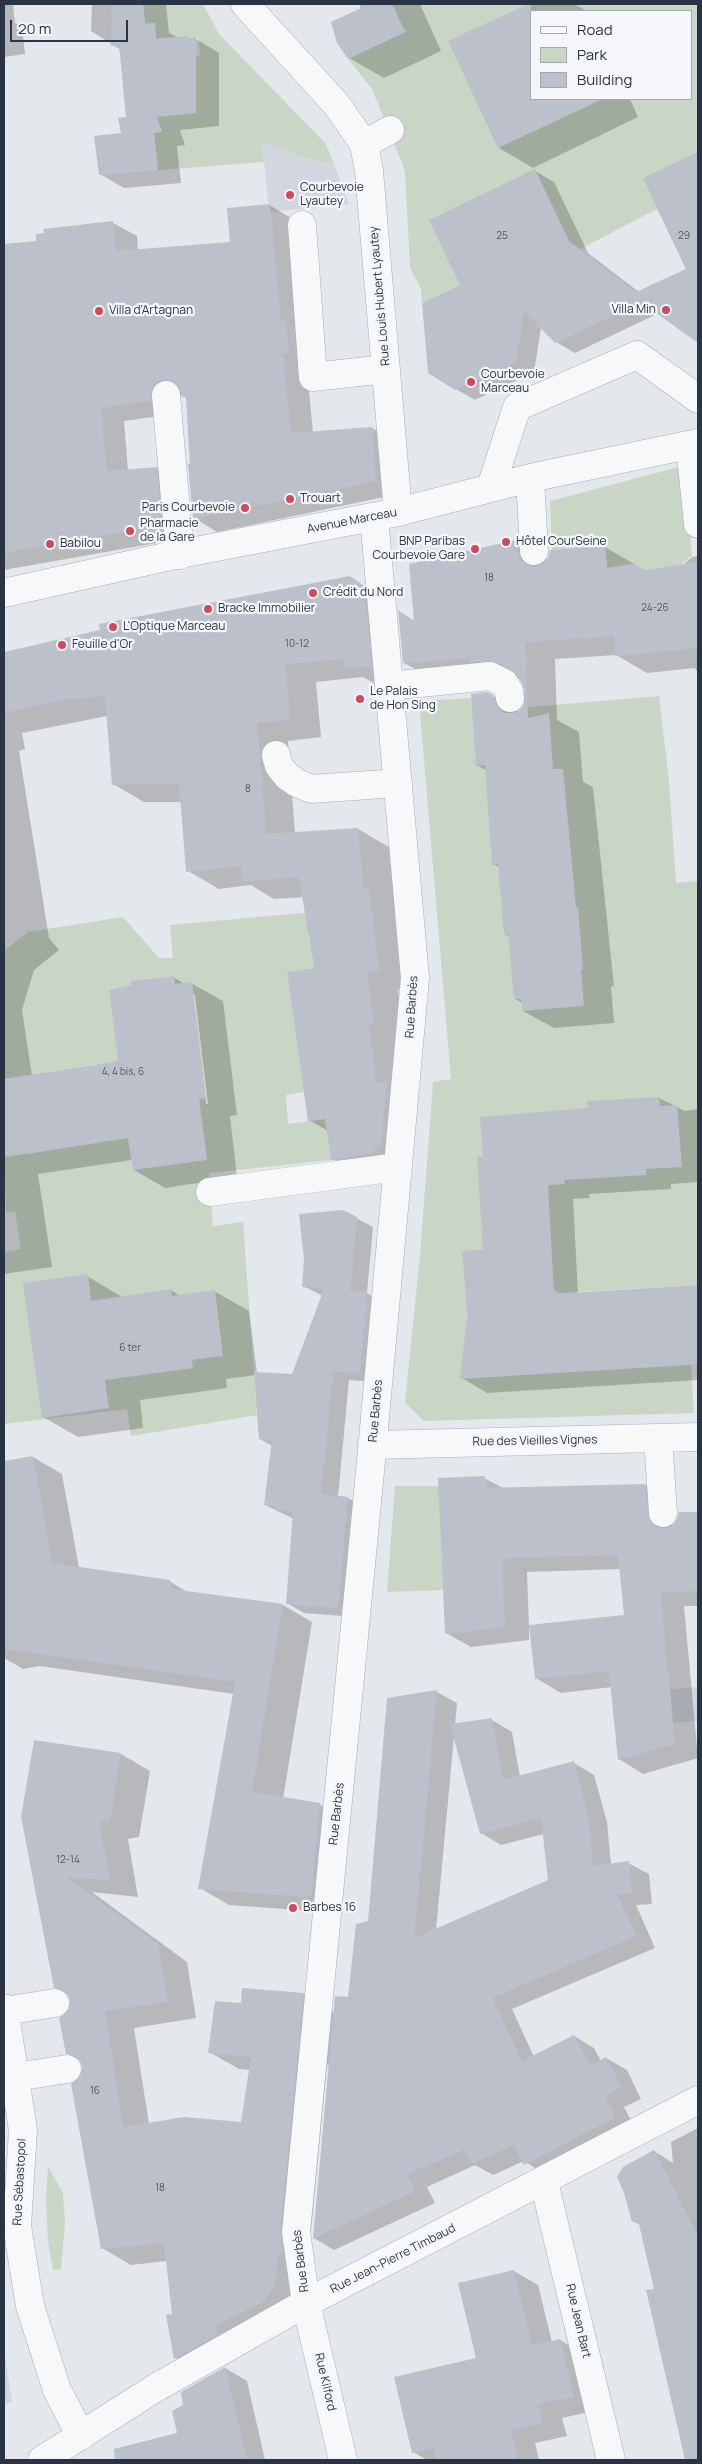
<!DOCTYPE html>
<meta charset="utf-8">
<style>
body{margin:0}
#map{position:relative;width:702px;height:2464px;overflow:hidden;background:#e4e7ec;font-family:Manrope,sans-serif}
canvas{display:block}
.frame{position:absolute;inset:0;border:5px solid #2b3445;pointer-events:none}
.legend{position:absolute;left:530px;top:10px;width:162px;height:90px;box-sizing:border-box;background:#f4f6f9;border:1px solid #a4a8b1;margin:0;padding:6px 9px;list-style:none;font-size:15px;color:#2b3445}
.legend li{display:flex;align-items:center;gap:10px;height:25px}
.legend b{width:25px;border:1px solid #a4a8b1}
.scale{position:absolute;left:10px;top:20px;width:118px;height:22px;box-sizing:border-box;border:2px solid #2b3445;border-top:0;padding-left:6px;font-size:15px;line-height:18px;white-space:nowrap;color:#2b3445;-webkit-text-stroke:4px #f4f6f9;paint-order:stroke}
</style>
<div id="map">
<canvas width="702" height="2464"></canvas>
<div class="frame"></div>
<ul class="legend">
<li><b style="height:6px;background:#f7f8fa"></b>Road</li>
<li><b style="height:14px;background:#c9d6c5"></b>Park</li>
<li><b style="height:14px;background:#bbc0ca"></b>Building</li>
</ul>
<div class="scale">20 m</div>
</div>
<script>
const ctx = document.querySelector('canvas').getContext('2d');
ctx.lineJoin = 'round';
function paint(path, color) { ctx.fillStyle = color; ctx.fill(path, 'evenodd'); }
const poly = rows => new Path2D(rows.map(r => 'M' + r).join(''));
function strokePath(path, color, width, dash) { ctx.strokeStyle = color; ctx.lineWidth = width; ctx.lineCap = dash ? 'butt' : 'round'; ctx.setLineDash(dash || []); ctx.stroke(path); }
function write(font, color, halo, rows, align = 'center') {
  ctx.font = font + ' Manrope,sans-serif'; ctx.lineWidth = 4.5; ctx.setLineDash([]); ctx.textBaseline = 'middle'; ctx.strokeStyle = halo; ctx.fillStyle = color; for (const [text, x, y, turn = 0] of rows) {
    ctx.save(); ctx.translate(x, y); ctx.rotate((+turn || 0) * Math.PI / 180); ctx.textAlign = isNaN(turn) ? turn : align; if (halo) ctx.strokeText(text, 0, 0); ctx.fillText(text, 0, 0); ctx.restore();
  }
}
paint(poly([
 [262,140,309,159,334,164,349,204,269,212],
 [698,1687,698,1721,673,1723,670,1689],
 [4,2351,12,2401,4,2405]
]), '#d2d6de');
paint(poly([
 [143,4,203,4,219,34,326,144,334,164,309,159,262,141,264,162,158,170,154,133,156,117,182,58,200,55,198,38,187,38,187,36,156,39,155,23,145,24],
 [392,4,698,4,698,262,686,269,657,209,580,249,469,302,460,285,422,303,421,289,410,268,405,171,372,89,348,59,407,31,404,30],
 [531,11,691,11,691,99,531,99],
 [683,466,692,555,681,565,646,570,633,564,607,568,605,546,552,550,550,501],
 [659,696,669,781,676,883,698,881,698,1285,559,1293,538,1276,534,1243,462,1251,467,1314,461,1372,468,1378,691,1365,694,1413,424,1421,405,1403,420,1255,433,1082,451,1079,419,701,471,698,473,712],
 [314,912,308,935,314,968,287,972,304,1092,286,1095,288,1124,325,1119,331,1160,209,1173,213,1226,243,1222,257,1415,131,1436,127,1409,4,1424,4,1252,21,1249,15,1211,6,1213,4,1145,8,1144,27,1154,97,1143,130,1133,128,1139,133,1170,207,1159,199,1099,206,1097,192,982,175,984,173,976,131,981,131,985,109,990,117,1052,121,1057,122,1065,105,1068,103,1063,5,1079,4,951,28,932,123,917,159,958,173,958,170,925],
 [395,1486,439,1486,443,1590,387,1592],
 [48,2166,63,2193,65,2223,61,2269,53,2270,48,2241,46,2199]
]), '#c9d6c5');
paint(poly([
 [4,4,13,4,15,23,22,26,25,54,4,57],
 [92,4,166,4,169,33,179,38,196,39,219,53,219,126,180,130,185,145,177,146,181,183,124,188,100,174,122,134,127,118,121,50,91,31],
 [359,4,420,4,441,51,384,78,349,58,361,9],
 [531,4,574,4,587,11,531,11,531,99,630,99,638,117,533,168,499,148,450,42],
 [698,153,698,341,659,313,575,353,556,342,541,328,534,372,475,400,456,389,462,285,535,171,554,182,588,253,639,292,687,270,645,179],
 [269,205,293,219,313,433,372,428,395,442,399,494,217,532,194,518,187,399,182,394,175,402,174,414,124,421,128,470,156,468,180,481,185,538,4,570,4,245,38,242,113,223,137,236,138,251,231,243],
 [516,541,548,560,605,547,646,571,682,566,692,557,698,556,698,673,695,668,647,673,616,655,555,659,557,720,579,732,583,782,593,787,614,986,611,987,614,1023,554,1028,523,1011,523,1003,515,999,510,937,505,934,499,867,493,864,487,771,477,765,492,696,519,712,526,704,523,682,521,679,435,680,404,663,399,612,415,621,410,565],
 [349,577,381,596,377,685,363,677,316,682,321,737,288,741,295,833,358,829,389,847,395,905,410,988,398,989,405,1042,406,1095,418,1101,412,1161,363,1177,332,1159,328,1131,309,1120,315,969,304,897,274,899,251,885,219,889,188,871,182,802,144,802,113,784,107,716,22,733,25,749,19,751,49,938,59,950,34,970,22,1010,32,1076,119,1062,173,977,185,984,191,983,223,1001,237,1115,230,1116,237,1177,165,1188,134,1170,132,1160,38,1174,52,1267,4,1274,4,653],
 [192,995,195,995,208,1104,206,1104],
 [659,1098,685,1111,698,1109,698,1182,671,1184,671,1189,589,1194,590,1198,573,1199,578,1294,698,1286,698,1380,487,1393,462,1378,485,1250,484,1158,589,1109],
 [356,1218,373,1227,367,1293,383,1303,376,1382,349,1380,338,1497,348,1498,364,1507,354,1617,304,1613,287,1603,294,1519,265,1505,272,1446,260,1439,256,1375,226,1379,227,1388,140,1400,143,1428,78,1437,43,1417,87,1276,122,1297,171,1290,180,1296,214,1291,249,1311,257,1373,293,1375,323,1296,303,1286],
 [33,1457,62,1474,79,1568,169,1581,189,1593,283,1605,312,1622,283,1799,320,1805,349,1821,340,1913,229,1905,200,1888,234,1694,40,1666,23,1669,4,1658,4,1462],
 [484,1478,503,1488,645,1485,670,1499,673,1526,678,1520,680,1514,698,1513,698,1606,684,1606,698,1758,643,1774,619,1759,612,1687,561,1693,536,1678,531,1628,529,1628,529,1640,471,1647,446,1633],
 [620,1569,625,1616,529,1626,527,1572],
 [437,1692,457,1703,455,1725,492,1720,512,1732,520,1777,574,1763,594,1775,607,1822,611,1865,628,1863,649,1874,652,1904,636,1905,655,1948,512,2009,534,2057,574,2036,594,2048,601,2061,606,2058,627,2070,641,2099,624,2107,635,2128,546,2175,524,2161,493,2175,475,2165,427,2187,435,2203,334,2250,314,2238,330,2065,327,2065,304,2303,205,2375,176,2358,168,2316,174,2315,167,2261,131,2265,102,2248,83,2076,84,2066,81,2061,67,2053,72,2000,69,1995,55,1987,22,1817,121,1754,150,1771,139,1837,128,1839,138,1897,92,1892,187,1962,196,2018,134,2028,149,2124,242,2123,250,2070,239,2069,209,2052,242,2004,303,1994,334,2012,349,1998,369,1922,388,1699],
 [454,1737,481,1833,501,1845,544,1834,549,1880,436,1930],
 [698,2128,698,2460,686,2460,647,2291,655,2289,640,2225,633,2221,654,2151,673,2163,671,2142],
 [514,2271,538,2285,552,2342,560,2340,584,2354,598,2410,562,2418,567,2436,535,2443,539,2460,427,2460,413,2452,477,2359],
 [225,2368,247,2381,265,2460,153,2460,149,2442,178,2434,184,2406]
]), '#0003');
paint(poly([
 [112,4,143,4,145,24,155,23,156,39,187,36,187,38,196,38,196,113,157,117,162,132,154,133,158,170,99,175,94,136,121,133,118,118,126,117,119,45,111,46],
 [370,4,392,4,405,32,348,59,337,43,331,22],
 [528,4,531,4,531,99,603,99,498,148,448,41],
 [698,152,698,343,641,302,555,343,524,311,516,362,455,390,428,373,422,303,460,285,429,220,535,169,569,241,636,292,686,269,643,178],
 [270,204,281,320,286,319,289,354,283,354,291,433,372,427,376,481,193,519,188,464,190,464,186,397,182,397,179,386,173,381,164,380,157,382,152,388,151,401,101,408,107,471,157,467,162,525,4,553,4,244,36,241,36,234,44,233,43,229,113,221,116,251,230,242,227,208],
 [516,540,517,552,521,560,527,565,534,567,543,564,548,558,550,550,605,546,607,568,633,564,646,570,698,562,698,648,615,656,614,636,525,642,528,718,549,713,553,769,563,769,576,907,578,907,583,969,581,970,584,1006,522,1011,521,999,514,999,508,934,504,934,498,864,492,865,485,765,476,766,471,694,487,692,493,695,498,708,505,713,512,713,519,711,524,704,524,688,517,674,496,662,469,662,469,658,403,663,398,610,414,621,409,564],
 [350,576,364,586,372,666,344,668,344,659,285,664,290,720,257,723,266,834,358,828,364,889,369,888,379,970,367,972,374,1024,369,1025,376,1083,387,1082,381,1143,371,1153,331,1160,325,1119,308,1121,287,972,314,968,299,877,242,882,241,866,186,872,179,784,112,785,105,696,64,699,4,713,4,652,100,630,99,624],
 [174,976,175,984,192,982,206,1098,199,1099,207,1160,133,1170,128,1138,4,1157,4,1079,118,1061,109,990,131,985,131,981],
 [659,1097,660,1106,677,1105,682,1167,646,1169,646,1175,564,1180,565,1184,548,1185,554,1294,698,1285,698,1364,460,1379,467,1314,462,1251,483,1249,477,1157,483,1157,480,1117,588,1108,587,1101],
 [343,1210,357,1217,350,1291,367,1292,360,1373,333,1371,321,1494,348,1497,338,1608,286,1604,293,1511,276,1510,277,1506,264,1505,272,1440,259,1439,254,1372,292,1374,324,1289,302,1287,304,1259,299,1214],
 [88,1274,91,1301,171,1289,172,1296,215,1290,223,1356,192,1360,193,1368,105,1380,109,1408,42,1418,23,1283],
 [33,1456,52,1563,170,1580,172,1589,283,1604,252,1792,320,1803,311,1897,198,1889,235,1682,4,1649,4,1461],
 [485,1476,486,1488,645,1484,650,1521,656,1527,664,1529,672,1526,677,1519,679,1512,698,1512,698,1591,660,1592,675,1744,618,1760,609,1671,535,1679,529,1625,624,1615,618,1555,502,1558,505,1627,445,1634,438,1478],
 [437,1690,414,1938,548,1880,541,1818,480,1834,450,1724,492,1718,503,1780,574,1761,587,1810,593,1866,629,1861,632,1893,617,1894,636,1936,492,1998,522,2061,574,2035,590,2066,606,2057,622,2087,605,2096,615,2117,524,2165,514,2145,471,2164,464,2149,407,2175,415,2191,313,2239,335,1996,348,1997,356,1924,368,1921,387,1698],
 [34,1740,121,1753,110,1821,99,1822,110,1880,66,1877,158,1944,168,2002,105,2011,123,2127,184,2117,241,2122,251,2057,208,2053,215,2001,241,2003,242,1988,304,1993,280,2230,283,2253,278,2255,275,2286,264,2301,215,2325,217,2335,174,2359,166,2315,172,2314,164,2243,101,2249,71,2084,81,2075,82,2066,79,2059,73,2055,66,2054,59,2018,69,2009,70,2000,67,1993,61,1989,54,1988,21,1817],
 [654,2150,698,2236,698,2460,685,2460,646,2290,654,2289,638,2220,632,2222,624,2193,617,2177,623,2167],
 [514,2270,532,2345,560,2339,574,2397,538,2404,543,2423,511,2430,518,2460,436,2460,434,2448,412,2453,394,2377,476,2358,458,2283],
 [225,2367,247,2460,115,2460,114,2449,177,2433,172,2411,183,2405,181,2392]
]), '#bbc0ca');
const minor = poly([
 [245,4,336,104,364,144,369,171,398,512],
 [364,144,390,130],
 [302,225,313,377,386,369],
 [166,395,180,555],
 [690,445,698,524],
 [530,478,534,551],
 [491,487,517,407,637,355,698,399],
 [4,593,170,556,398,512,530,478,698,443],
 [389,686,490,676,504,683,509,691,510,698],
 [276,755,279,766,287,776,297,783,311,789,398,783],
 [210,1192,398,1167],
 [658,1438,663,1513],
 [372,1445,698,1437],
 [4,2008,23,2130,17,2226,30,2306,57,2390,81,2436],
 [4,2011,55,2003],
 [16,2077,67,2069],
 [544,2182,611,2460],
 [42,2460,157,2387,306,2303,698,2100],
 [343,2460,306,2303,296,2232,370,1472,415,978,374,517]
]);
strokePath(minor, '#a9aeb7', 29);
strokePath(minor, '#f7f8fa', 28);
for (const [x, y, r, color] of [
 [290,195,5,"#d1495b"],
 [666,310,5,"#d1495b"],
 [99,311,5,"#d1495b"],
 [471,382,5,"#d1495b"],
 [290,499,5,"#d1495b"],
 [245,508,5,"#d1495b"],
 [130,531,5,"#d1495b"],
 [506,542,5,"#d1495b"],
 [50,544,5,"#d1495b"],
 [475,549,5,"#d1495b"],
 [313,593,5,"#d1495b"],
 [208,609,5,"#d1495b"],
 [113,627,5,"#d1495b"],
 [62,645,5,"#d1495b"],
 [360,699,5,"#d1495b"],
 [293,1908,5,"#d1495b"]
]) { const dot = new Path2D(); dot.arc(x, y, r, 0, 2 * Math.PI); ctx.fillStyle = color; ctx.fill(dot); strokePath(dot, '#f4f6f9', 2); }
write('10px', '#4f5766', null, [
 ["25",502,236],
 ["29",684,236],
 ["18",489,578],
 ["24-26",655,608],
 ["10-12",297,644],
 ["8",248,789],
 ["4, 4 bis, 6",123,1072],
 ["6 ter",130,1348],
 ["12-14",68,1860],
 ["16",95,2091],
 ["18",160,2188]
]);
write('12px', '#2b3445', '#f4f6f9', [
 ["Courbevoie",300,188],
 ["Lyautey",300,202],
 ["Villa Min",656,310,"right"],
 ["Villa d'Artagnan",109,311],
 ["Courbevoie",481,375],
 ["Marceau",481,389],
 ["Trouart",300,499],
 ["Paris Courbevoie",235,508,"right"],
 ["Pharmacie",140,524],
 ["de la Gare",140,538],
 ["BNP Paribas",465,542,"right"],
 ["Courbevoie Gare",465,556,"right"],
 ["Hôtel CourSeine",516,542],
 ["Babilou",60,544],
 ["Crédit du Nord",323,593],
 ["Bracke Immobilier",218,609],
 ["L'Optique Marceau",123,627],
 ["Feuille d'Or",72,645],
 ["Le Palais",370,692],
 ["de Hon Sing",370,706],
 ["Barbes 16",303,1908]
], 'left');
write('12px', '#2b3445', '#f4f6f9', [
 ["Rue Louis Hubert Lyautey",380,296,-95],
 ["Avenue Marceau",352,521,-11],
 ["Rue Barbès",412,1007,-86],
 ["Rue Barbès",376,1411,-85],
 ["Rue des Vieilles Vignes",535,1441,-1],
 ["Rue Barbès",337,1814,-84],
 ["Rue Sébastopol",20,2182,-87],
 ["Rue Jean-Pierre Timbaud",393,2259,-27],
 ["Rue Barbès",301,2261,-97],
 ["Rue Jean Bart",578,2321,77],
 ["Rue Kilford",325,2382,77]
]);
</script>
